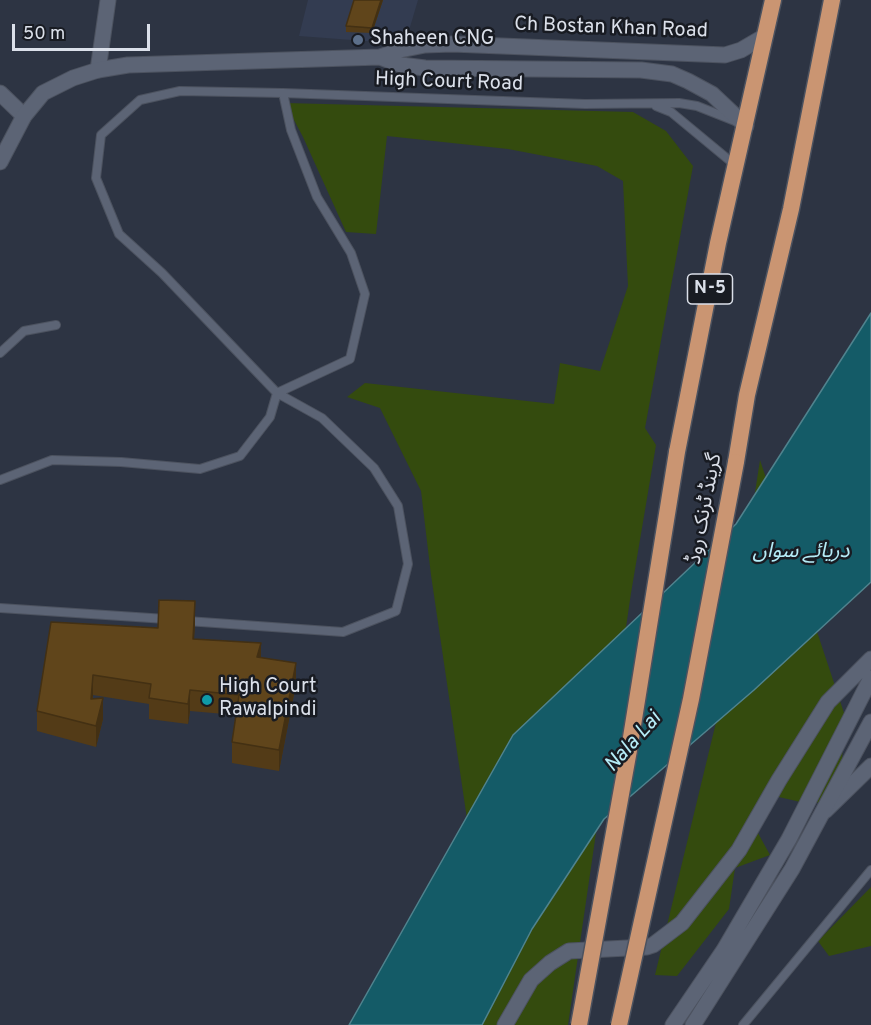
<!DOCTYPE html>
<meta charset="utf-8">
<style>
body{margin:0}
#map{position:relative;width:871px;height:1025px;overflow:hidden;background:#2d3443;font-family:Overpass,sans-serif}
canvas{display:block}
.scale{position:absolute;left:12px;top:24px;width:138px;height:27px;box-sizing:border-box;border:3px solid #dbe0ea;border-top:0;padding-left:8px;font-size:18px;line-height:21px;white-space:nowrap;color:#dbe0ea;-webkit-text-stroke:4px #181b22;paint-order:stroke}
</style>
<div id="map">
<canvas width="871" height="1025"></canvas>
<div class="scale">50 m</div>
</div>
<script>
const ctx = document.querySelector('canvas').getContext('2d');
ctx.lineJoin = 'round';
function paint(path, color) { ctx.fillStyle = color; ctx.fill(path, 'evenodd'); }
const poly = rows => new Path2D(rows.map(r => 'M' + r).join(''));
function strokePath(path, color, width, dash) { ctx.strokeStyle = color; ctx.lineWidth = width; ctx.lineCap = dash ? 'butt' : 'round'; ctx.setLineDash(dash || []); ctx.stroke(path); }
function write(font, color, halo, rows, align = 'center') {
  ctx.font = font + ' Overpass,"Noto Sans Arabic",sans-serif'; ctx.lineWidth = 5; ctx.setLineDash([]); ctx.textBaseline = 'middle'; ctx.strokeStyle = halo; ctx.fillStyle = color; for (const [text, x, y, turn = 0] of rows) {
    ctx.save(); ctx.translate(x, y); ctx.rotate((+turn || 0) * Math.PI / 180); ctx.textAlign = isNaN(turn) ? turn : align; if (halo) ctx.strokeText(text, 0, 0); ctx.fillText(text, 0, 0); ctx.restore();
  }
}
paint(poly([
 [308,0,418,0,405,44,299,36]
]), '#333c51');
paint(poly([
 [285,103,633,112,666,131,693,166,645,428,656,445,631,593,568,1025,467,1025,490,975,431,575,421,491,380,408,347,397,365,383,554,404,560,363,600,371,628,286,623,181,597,166,508,149,387,136,376,234,346,232,303,137],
 [760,460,844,713,842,764,838,799,809,804,766,794,758,833,770,855,735,868,729,909,677,976,655,975,726,681],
 [871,887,871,946,829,956,818,941]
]), '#344b0e');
const water = poly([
 [871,313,871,582,754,690,604,819,532,929,482,1025,349,1025,513,735,736,524,871,313]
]);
paint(water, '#145b67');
strokePath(water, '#50838e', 1.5);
const service = poly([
 [656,106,671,112,735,165],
 [0,353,24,331,56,325],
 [0,480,52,460,121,462,200,469,240,456,270,417,277,393,350,359,365,294,351,253,317,197,291,130,283,93,585,104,679,103,697,106,735,121],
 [0,608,166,619],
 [187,621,343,632,396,611,408,564,398,506,374,468,322,418,277,393,162,273,119,234,96,178,101,135,140,100,180,91,283,93],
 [743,1025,871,870]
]);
const minor = poly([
 [98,70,108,0],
 [0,93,24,116],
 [825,811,871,766]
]);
const tertiary = poly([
 [380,57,401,65,425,68,641,70,672,74,688,81,712,94,746,126],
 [0,162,24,116,43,93,73,78,98,70,128,65,380,57,400,50,425,45,452,44,725,55,741,50,765,36]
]);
const secondary = poly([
 [505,1025,531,980,550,963,569,951,647,947,653,945,682,923,739,850,779,780,828,702,871,659],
 [673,1025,724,950,789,839,871,678],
 [693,1025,792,869,871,722]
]);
const trunk = poly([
 [677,452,718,243,773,0],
 [736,462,747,395,791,209,832,0]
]);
strokePath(service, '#4c525f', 10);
strokePath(minor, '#4c525f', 17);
strokePath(tertiary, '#4c525f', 17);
strokePath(secondary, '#4c525f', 17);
strokePath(trunk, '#4c525f', 19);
strokePath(service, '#5c6475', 8);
strokePath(minor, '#5c6475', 15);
strokePath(tertiary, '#5c6475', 15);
strokePath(secondary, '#5c6475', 15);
strokePath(trunk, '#ca9572', 16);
const trunkBridge = poly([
 [579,1025,629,750,677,452],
 [619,1025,691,699,736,462]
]);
strokePath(trunkBridge, '#4c525f', 19, []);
strokePath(trunkBridge, '#ca9572', 16);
paint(poly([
 [383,0,372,33,346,32,346,26],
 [195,621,194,639,261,658,296,684,279,771,232,763,232,742,236,715,190,711,188,724,149,719,149,704,93,695,93,699,103,719,96,747,37,731,37,711,158,628]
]), '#533b17');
paint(poly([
 [381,0,383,0,372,33,372,28],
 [195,601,195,621,193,660,193,639],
 [261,643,261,664,257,657],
 [296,663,296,684,279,771,279,750],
 [93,675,93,695,91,719,91,699],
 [190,690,190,711,188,724,188,704],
 [103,698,103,719,96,747,96,726]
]), '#433013');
const building = poly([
 [354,0,381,0,372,28,346,26,354,0],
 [159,600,195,601,193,639,261,643,257,657,296,663,279,750,232,742,239,695,190,690,188,704,149,698,151,684,93,675,91,699,103,698,96,726,37,711,51,622,158,628,159,600]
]);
paint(building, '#60451b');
strokePath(building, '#433013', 1.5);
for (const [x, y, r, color] of [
 [358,40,6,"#5c6f8a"],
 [207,700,6,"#0f9aa8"]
]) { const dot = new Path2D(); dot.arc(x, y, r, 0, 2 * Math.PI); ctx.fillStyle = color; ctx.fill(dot); strokePath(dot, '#181b22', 2); }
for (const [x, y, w] of [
 [710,289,45]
]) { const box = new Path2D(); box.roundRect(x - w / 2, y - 15, w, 30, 4.5); ctx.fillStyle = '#181b22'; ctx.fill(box); strokePath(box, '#dbe0ea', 1.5); }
write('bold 18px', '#dbe0ea', null, [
 ["N-5",710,289]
]);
write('20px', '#dbe0ea', '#181b22', [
 ["Ch Bostan Khan Road",611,29,2],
 ["High Court Road",449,83,2],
 ["گرینڈ ٹرنک روڈ",706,509,-79]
]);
write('20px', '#dbe0ea', '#181b22', [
 ["Shaheen CNG",370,40],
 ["High Court",219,688],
 ["Rawalpindi",219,711]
], 'left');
write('italic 21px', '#b5ecf7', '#181b22', [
 ["دریائے سواں",801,553],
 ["Nala Lai",634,743,-48]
]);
</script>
